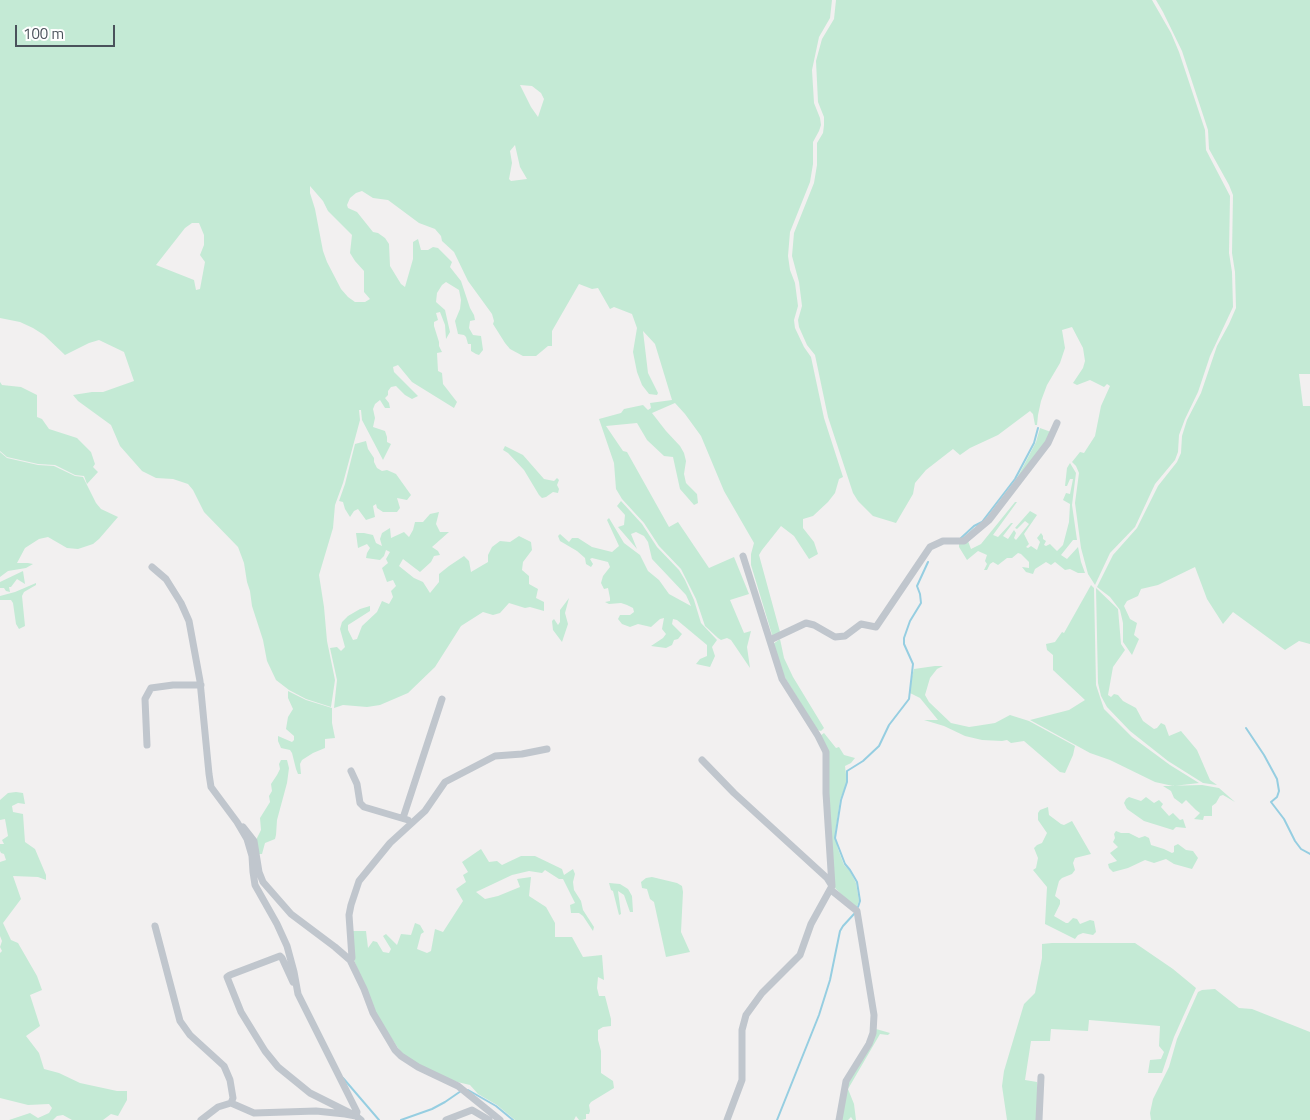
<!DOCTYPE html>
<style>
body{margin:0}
#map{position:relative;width:1310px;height:1120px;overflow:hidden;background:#f2f0f0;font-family:"Titillium Web",sans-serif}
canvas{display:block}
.scale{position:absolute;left:15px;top:25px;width:100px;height:22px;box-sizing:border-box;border:2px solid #4a525b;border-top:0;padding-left:6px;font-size:15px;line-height:18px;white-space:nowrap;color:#4a525b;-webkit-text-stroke:4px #fff;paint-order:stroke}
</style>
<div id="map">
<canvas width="1310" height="1120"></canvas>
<div class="scale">100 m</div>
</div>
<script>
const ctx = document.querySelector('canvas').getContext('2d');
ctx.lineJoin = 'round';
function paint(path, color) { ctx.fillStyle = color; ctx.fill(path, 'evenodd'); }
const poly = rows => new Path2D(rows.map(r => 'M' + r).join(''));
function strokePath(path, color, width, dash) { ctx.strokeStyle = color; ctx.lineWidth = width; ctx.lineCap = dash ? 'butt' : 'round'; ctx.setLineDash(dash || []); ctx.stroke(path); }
paint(poly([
 [0,0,832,0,830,18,819,37,812,70,814,103,820,118,821,125,819,131,813,142,813,164,810,182,790,232,788,256,790,270,795,283,798,306,794,320,795,328,804,347,811,357,824,418,843,477,839,479,835,493,828,502,813,516,803,519,803,528,814,542,818,554,809,559,794,536,781,526,762,550,759,555,780,632,773,638,751,565,751,554,754,543,724,491,701,436,685,414,675,403,652,413,666,431,680,446,684,453,686,461,684,474,686,483,697,494,698,503,694,505,680,489,673,457,664,456,647,440,637,423,606,426,623,451,627,452,669,527,678,522,709,568,734,557,749,594,730,600,744,633,751,631,747,647,750,668,731,640,727,638,721,640,718,638,705,626,696,599,681,569,659,546,644,523,622,499,616,489,614,463,599,419,621,413,624,409,643,405,648,410,651,408,650,403,672,400,655,344,643,331,648,373,658,393,657,395,649,394,642,385,637,372,633,352,637,328,632,314,614,307,610,309,598,288,592,289,579,284,552,331,552,346,548,346,536,356,523,356,510,349,505,343,493,324,494,321,492,314,468,281,454,252,442,241,441,236,435,229,419,223,388,200,373,198,362,191,356,193,350,198,347,205,348,208,357,212,373,232,378,233,385,238,389,244,390,266,401,284,405,287,413,259,413,242,418,239,421,250,428,250,433,247,438,248,452,262,450,267,461,281,470,308,474,315,475,320,470,321,469,328,473,335,481,336,483,350,479,355,476,354,471,351,471,344,468,344,466,337,464,335,458,334,455,321,460,309,461,300,459,290,446,282,442,285,437,293,436,302,445,310,450,332,446,339,445,325,440,312,436,313,438,320,434,322,434,326,439,342,439,346,442,352,437,353,438,371,442,373,443,384,457,402,454,408,412,382,398,365,393,367,394,372,418,396,412,399,405,395,396,386,391,387,388,391,388,395,385,398,389,403,390,408,385,408,380,400,375,404,373,409,375,418,373,427,385,431,387,437,387,442,391,444,383,460,362,420,361,410,359,410,360,420,343,483,335,505,333,528,319,575,324,607,327,641,335,680,331,707,306,699,289,690,276,680,267,661,263,640,252,606,250,591,247,582,244,563,238,547,204,512,193,490,188,484,173,479,156,478,142,471,120,446,111,425,78,401,73,395,92,392,103,392,134,381,124,352,99,340,89,343,65,355,44,335,33,328,20,322,0,318],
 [520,85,532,86,541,93,544,99,538,117,531,107],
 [515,145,520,167,527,179,511,181,509,179,512,163,510,151],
 [310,186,323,201,328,211,352,235,350,253,355,261,364,271,364,292,370,299,365,302,355,302,348,297,341,289,327,262,323,251,315,209,310,193],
 [192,223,199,223,204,235,204,245,200,255,205,262,200,289,196,290,194,280,156,265,185,228],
 [836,0,1152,0,1171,33,1179,52,1205,130,1206,150,1230,196,1229,253,1232,272,1233,307,1210,356,1198,392,1185,419,1179,435,1178,452,1175,460,1155,484,1135,527,1110,553,1095,585,1088,574,1081,548,1075,503,1079,473,1076,466,1072,462,1080,452,1084,453,1095,436,1101,406,1110,386,1107,384,1104,387,1090,380,1077,385,1073,383,1083,368,1085,361,1083,348,1072,327,1062,330,1065,348,1060,363,1047,385,1041,401,1038,415,1037,425,1035,425,1033,414,1030,411,998,435,970,448,960,455,953,449,926,470,915,483,913,494,896,523,873,516,858,501,853,493,828,417,815,355,807,345,799,327,798,320,802,306,799,282,792,256,794,233,814,183,817,165,817,143,823,133,824,125,824,117,818,102,816,61,822,39,834,19],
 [1156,0,1310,0,1310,374,1299,374,1303,406,1310,406,1310,644,1299,641,1285,650,1233,612,1223,624,1207,599,1195,567,1158,585,1141,589,1138,596,1127,601,1124,606,1130,619,1137,623,1134,635,1139,639,1132,655,1123,642,1123,623,1120,610,1110,597,1097,587,1113,555,1137,528,1158,486,1177,462,1181,453,1182,436,1187,420,1201,393,1217,346,1229,324,1236,308,1235,272,1232,253,1233,195,1229,185,1209,149,1208,130,1182,51,1163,12],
 [0,382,2,385,21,387,37,395,37,417,42,419,49,429,77,438,91,452,95,464,93,467,98,472,87,484,84,476,75,475,55,465,38,464,7,457,0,451],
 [1040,428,1051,432,1047,443,986,522,964,537,988,516,1014,483,1023,467,1036,442],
 [366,441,368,449,374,458,374,462,377,468,382,471,387,470,396,474,411,495,407,500,397,498,400,508,397,512,383,512,377,508,376,504,373,506,375,517,366,520,358,509,354,511,350,517,345,509,343,502,339,501,345,484,355,444],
 [505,446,523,455,544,479,554,481,557,478,559,480,557,485,559,489,558,493,553,492,546,497,542,498,539,495,524,470,508,453,503,450],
 [0,452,7,458,38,465,54,466,75,476,83,477,96,503,101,509,118,517,99,539,93,544,78,549,67,548,48,537,39,539,25,548,17,563,28,563,33,564,26,568,8,571,0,577],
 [1070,463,1076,473,1072,505,1077,540,1073,540,1061,555,1067,559,1078,547,1081,562,1085,573,1078,573,1070,569,1065,570,1055,562,1051,565,1046,562,1035,569,1033,574,1026,572,1022,567,1029,568,1029,562,1021,554,1018,553,1012,558,1007,558,998,565,993,562,990,564,987,570,984,570,987,564,985,561,987,555,978,551,967,560,959,547,959,543,968,541,971,549,981,544,1015,502,1017,502,993,535,998,537,1011,523,1013,523,1003,536,1008,539,1014,530,1016,533,1014,538,1016,540,1029,524,1025,521,1017,529,1015,528,1030,511,1037,515,1024,534,1029,544,1026,547,1028,548,1031,546,1037,550,1040,542,1037,538,1041,533,1043,536,1043,539,1046,541,1044,545,1046,546,1050,544,1057,551,1063,545,1069,522,1070,504,1063,500,1066,493,1070,494,1073,479,1070,479,1067,486,1065,486,1067,468],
 [621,501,642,524,657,547,679,570,685,580,694,600,701,623,717,640,712,647,715,656,710,667,696,664,700,659,707,656,707,645,677,620,673,619,672,624,682,634,678,639,674,640,672,645,666,648,651,646,663,638,666,634,662,629,664,618,660,619,651,627,638,624,630,627,622,624,618,619,620,615,630,615,634,612,633,608,627,605,621,603,609,604,605,602,610,601,610,598,608,588,604,589,601,583,603,576,610,567,608,562,592,558,590,559,593,564,591,567,586,564,585,558,577,551,560,541,558,536,560,534,569,542,572,538,578,538,592,547,612,552,619,546,607,520,609,518,624,543,640,555,648,571,659,580,669,594,691,606,686,595,652,559,648,542,644,536,636,532,631,534,637,549,618,527,624,525,625,515,617,506],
 [439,512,436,524,440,532,449,532,432,547,438,551,440,555,434,556,431,562,420,572,403,559,399,566,414,578,423,582,430,593,439,582,439,574,449,566,464,556,469,561,471,572,488,562,488,555,492,547,500,541,510,542,519,536,531,542,532,550,523,562,522,570,529,576,529,584,538,589,536,598,544,602,544,611,530,607,525,608,509,603,500,613,493,615,483,612,461,626,435,667,408,693,380,705,367,707,343,705,334,708,337,680,330,648,337,647,341,651,345,647,340,629,342,622,348,616,360,609,370,606,370,611,348,625,348,630,353,640,357,639,362,626,377,612,382,601,389,604,393,597,391,591,396,586,393,580,387,582,382,568,388,563,386,559,390,552,386,550,384,556,380,560,366,558,367,553,370,548,367,544,358,548,356,533,364,533,373,535,376,543,382,546,380,539,382,533,390,528,391,538,404,532,409,537,413,530,415,522,423,522,430,514],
 [23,571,25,584,17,579,11,587,9,587,10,592,6,591,4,588,0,588,0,582],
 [36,583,36,585,24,592,22,596,25,626,19,629,16,624,13,603,11,600,0,600,0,596,15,592],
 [1091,585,1094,588,1096,685,1104,709,1132,737,1170,765,1199,783,1173,786,1155,782,1110,760,1090,753,1030,720,1069,710,1085,700,1053,670,1053,655,1047,650,1046,644,1055,642,1062,632,1064,633],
 [1096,588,1118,609,1121,644,1125,650,1113,667,1108,695,1111,697,1114,694,1118,695,1123,701,1136,708,1143,721,1154,729,1157,728,1161,723,1165,725,1169,736,1181,731,1197,750,1210,780,1217,785,1203,783,1168,761,1130,731,1107,707,1101,696,1098,683],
 [569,598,565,613,568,624,562,642,553,630,552,621,554,619,558,625,560,622,560,610],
 [780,639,784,658,793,677,824,728,821,731,817,730,784,676,773,644],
 [935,666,943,666,937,669,930,678,925,695,929,702,951,723,969,727,976,726,995,723,1010,715,1029,721,1075,746,1073,755,1065,773,1060,772,1024,741,1011,743,1007,740,1002,741,982,740,965,736,944,726,924,720,938,720,920,698,910,693,911,680,914,669],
 [288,691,306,700,332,708,332,723,335,738,325,739,325,748,313,753,302,760,300,764,301,774,298,774,296,769,292,753,290,750,281,748,278,741,278,736,292,742,294,740,294,736,286,729,288,717,293,709,288,698],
 [824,733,836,748,839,747,844,755,855,758,851,763,845,766,847,782,840,800,835,834,838,849,844,865,850,871,856,883,859,901,856,909,834,887,827,779,820,736],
 [281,760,287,760,289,768,287,783,277,820,276,835,275,839,265,843,262,854,259,854,256,840,261,830,260,818,270,802,269,796,272,791,271,784,277,775,280,769,279,764],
 [1202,785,1219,788,1235,802,1223,795,1220,796,1216,803,1212,806,1212,816,1204,816,1203,820,1194,819,1200,813,1196,810,1186,800,1182,804,1174,798,1171,791,1163,786],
 [16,792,23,793,25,804,18,803,12,806,13,812,23,814,25,842,35,849,46,875,46,880,38,877,13,876,21,899,3,923,11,940,18,943,37,976,42,990,30,995,40,1026,26,1036,39,1053,44,1069,59,1073,80,1083,117,1091,127,1091,127,1100,118,1116,111,1114,103,1120,72,1120,63,1115,57,1116,53,1120,9,1120,30,1113,38,1118,49,1113,52,1108,49,1104,28,1105,0,1098,0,953,2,951,0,947,2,941,0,936,0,862,6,860,4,854,1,853,0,851,0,844,4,844,2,840,8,836,5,819,0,820,0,800,8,793],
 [1129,797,1141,801,1146,797,1154,803,1159,800,1163,804,1161,807,1169,816,1173,813,1180,820,1183,819,1186,828,1176,827,1173,830,1144,821,1127,809,1124,803,1126,799],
 [1048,807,1049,815,1061,824,1064,825,1072,821,1091,854,1075,858,1073,863,1075,870,1072,874,1062,878,1059,881,1055,896,1060,900,1060,904,1054,916,1066,923,1068,923,1073,918,1077,919,1080,924,1090,920,1094,921,1096,932,1093,935,1083,933,1078,935,1075,939,1045,924,1047,887,1033,870,1036,868,1038,858,1034,848,1037,845,1042,843,1047,833,1038,820,1038,813,1040,810],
 [1116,831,1121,833,1129,833,1139,838,1145,836,1149,838,1151,845,1164,849,1172,853,1174,852,1174,846,1178,844,1186,850,1193,851,1198,858,1192,869,1174,864,1166,859,1154,863,1145,860,1128,868,1113,872,1109,868,1108,864,1117,861,1110,853,1118,847,1113,842,1115,838,1114,834],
 [481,849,489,862,497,861,502,865,521,856,535,856,562,869,564,875,573,869,575,874,573,882,574,890,581,901,583,910,594,927,593,931,583,916,579,913,571,913,570,905,575,903,563,879,559,879,545,870,542,873,529,871,512,875,476,892,485,899,498,896,520,887,517,879,531,877,529,896,546,907,555,923,555,937,572,937,583,957,602,955,604,980,598,977,597,988,599,996,605,996,611,1019,611,1026,603,1027,598,1030,598,1040,601,1051,601,1073,613,1081,614,1088,591,1102,589,1105,590,1111,589,1114,586,1114,586,1119,582,1120,579,1120,576,1116,574,1120,515,1120,497,1105,478,1094,470,1085,449,1080,431,1072,402,1054,374,1012,354,960,351,931,366,931,368,948,373,941,377,942,383,952,389,953,391,949,383,936,386,934,397,945,401,934,411,935,415,923,420,925,424,932,421,934,417,949,427,953,431,951,435,929,443,932,463,901,456,889,466,882,463,875,468,872,462,862],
 [652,877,677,883,682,886,683,892,681,932,690,952,666,957,654,902,650,899,647,889,642,888,641,882,646,878],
 [609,883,620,884,628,889,632,896,633,912,630,912,624,895,618,891,621,914,619,915,613,891,611,890],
 [1052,943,1135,943,1173,969,1196,988,1174,1037,1162,1073,1148,1073,1150,1060,1161,1059,1164,1052,1159,1046,1160,1026,1089,1020,1088,1031,1051,1029,1050,1041,1031,1041,1025,1080,1037,1082,1037,1120,1007,1120,1002,1086,1004,1071,1024,1004,1035,993,1042,958,1042,944],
 [1215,989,1239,1008,1252,1009,1310,1032,1310,1120,1151,1120,1150,1113,1153,1099,1169,1067,1177,1039,1198,992,1202,990],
 [876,1029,890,1033,888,1035,880,1034,848,1089,854,1104,856,1120,853,1120,851,1117,848,1120,841,1120,847,1083]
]), '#c4ead5');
strokePath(poly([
 [961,538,974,526,982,522,1015,479,1034,443,1038,428],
 [1246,728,1264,755,1277,779,1279,791,1277,797,1271,802,1284,819,1295,841,1301,849,1310,854],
 [858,907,860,901,857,882,850,870,845,864,835,838,841,800,847,782,847,771,863,761,879,746,889,725,909,699,913,664,904,644,904,638,910,621,921,603,920,594,917,586,928,562],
 [343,1078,379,1120],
 [468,1090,496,1106,513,1120],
 [401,1120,432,1109,445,1102,461,1091],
 [777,1120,819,1015,830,980,840,931,843,926,854,914]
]), '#96cee1', 2);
strokePath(poly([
 [743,556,782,679,818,736,826,752,826,793,832,886],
 [152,567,166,579,181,603,189,621,200,681,209,774,211,787,237,822,247,839,252,856,253,872,255,885,277,924,287,946,294,972,298,994,357,1112,356,1116],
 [770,640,806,623,814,625,835,637,845,636,861,624,876,627,930,547,943,541,964,541,989,520,1048,443,1057,423],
 [147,745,145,699,151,688,173,685,201,685],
 [702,760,734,793,827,878,832,886,811,924,800,955,762,993,746,1015,742,1030,742,1080,727,1120],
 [351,771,357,784,360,803,364,807,408,820],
 [403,818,442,699],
 [243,827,254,841,259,872,263,882,291,914,335,947,350,960,364,989,373,1013,395,1050,401,1056,418,1067,458,1086,500,1120],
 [831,890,857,911,874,1015,873,1033,869,1044,846,1081,839,1120],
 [155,926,180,1021,190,1035,224,1066,230,1080,233,1098,231,1103],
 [350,960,352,958,349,915,351,905,359,881,390,843,425,811,445,782,495,756,522,754,547,749],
 [293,982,282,958,280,956,230,975,227,977,241,1012,265,1051,278,1067,310,1093,356,1116],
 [201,1120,218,1107,231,1103,254,1113,316,1111,345,1114,356,1116,361,1120],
 [446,1120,472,1110,489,1120],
 [1039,1120,1041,1077]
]), '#c0c6cd', 7);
</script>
